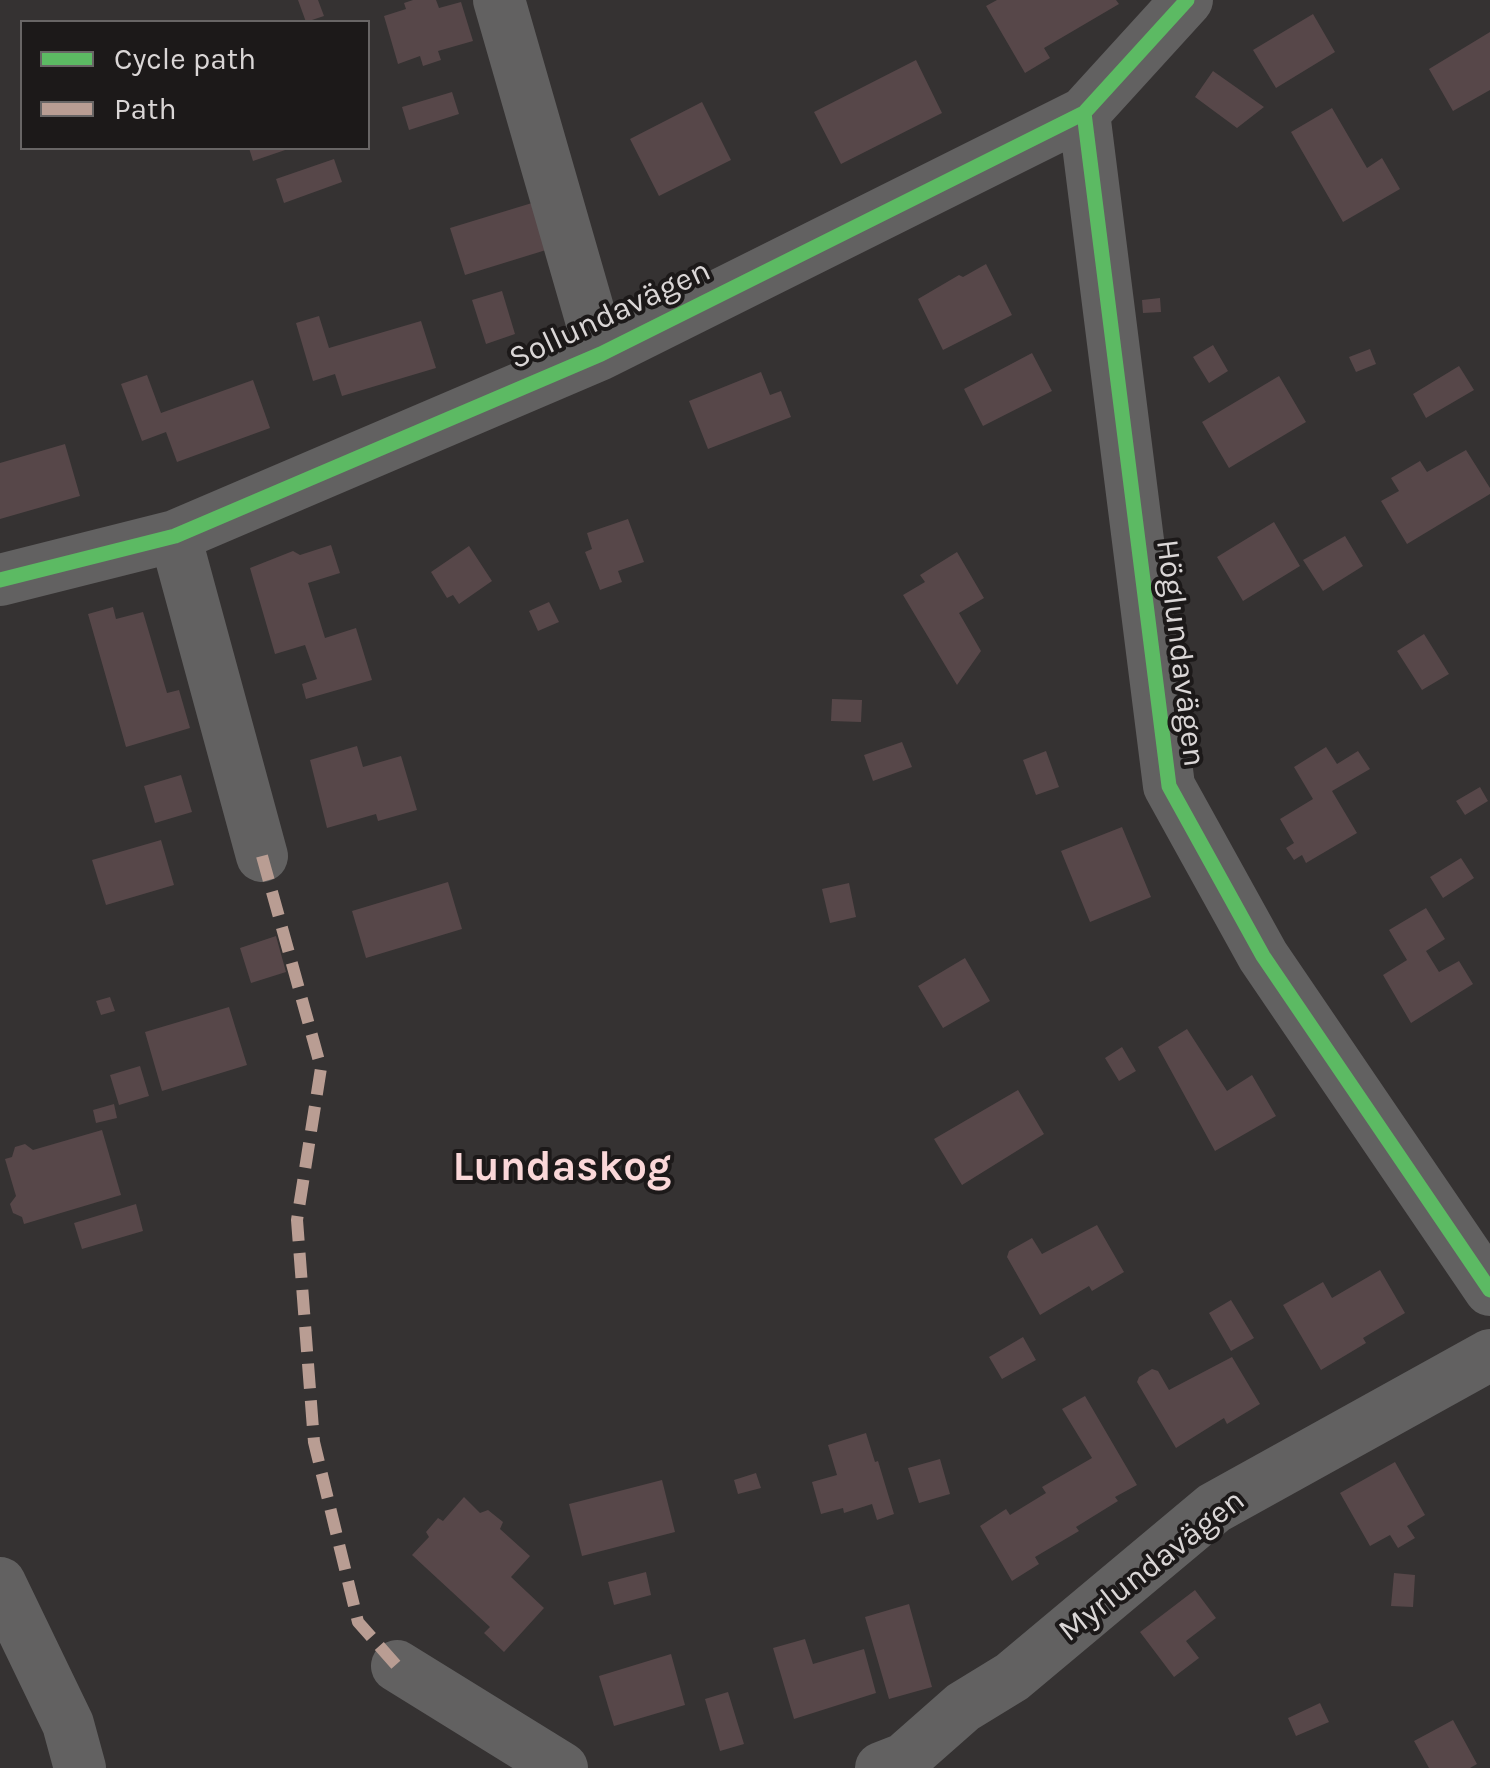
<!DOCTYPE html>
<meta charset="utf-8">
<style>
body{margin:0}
#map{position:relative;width:1490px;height:1768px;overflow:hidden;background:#353232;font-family:Karla,sans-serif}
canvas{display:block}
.legend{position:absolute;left:20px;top:20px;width:350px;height:130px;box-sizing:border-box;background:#1c1919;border:2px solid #686565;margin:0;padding:12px 18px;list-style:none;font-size:30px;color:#dad6d6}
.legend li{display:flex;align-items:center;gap:20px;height:50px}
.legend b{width:50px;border:2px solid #686565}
</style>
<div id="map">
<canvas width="1490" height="1768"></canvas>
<ul class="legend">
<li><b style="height:12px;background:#5cba63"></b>Cycle path</li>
<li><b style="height:12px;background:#b99d93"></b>Path</li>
</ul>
</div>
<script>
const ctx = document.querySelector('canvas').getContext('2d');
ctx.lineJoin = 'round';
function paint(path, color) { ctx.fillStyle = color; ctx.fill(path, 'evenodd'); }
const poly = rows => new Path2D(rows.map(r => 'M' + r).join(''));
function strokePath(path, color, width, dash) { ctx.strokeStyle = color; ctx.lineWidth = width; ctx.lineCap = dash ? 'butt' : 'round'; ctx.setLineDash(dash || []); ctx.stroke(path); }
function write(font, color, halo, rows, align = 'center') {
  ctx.font = font + ' Karla,sans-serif'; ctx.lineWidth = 8; ctx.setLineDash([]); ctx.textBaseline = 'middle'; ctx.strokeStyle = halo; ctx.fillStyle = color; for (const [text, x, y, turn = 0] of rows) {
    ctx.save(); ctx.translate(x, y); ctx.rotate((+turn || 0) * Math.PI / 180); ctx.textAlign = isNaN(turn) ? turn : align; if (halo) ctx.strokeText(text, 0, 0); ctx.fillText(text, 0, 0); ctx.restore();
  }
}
paint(poly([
 [298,0,318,0,324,16,306,22],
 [413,0,436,0,439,8,461,2,473,41,438,51,441,60,423,66,420,56,398,64,384,16,406,9,404,3],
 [997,0,1116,0,1119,4,1044,48,1050,58,1025,73,986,6],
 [1313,14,1335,52,1276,88,1253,50],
 [1490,32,1490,90,1453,111,1429,69],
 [916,60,942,113,841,164,814,112],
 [1213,71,1264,107,1237,128,1195,97],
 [452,92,459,114,409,130,402,107],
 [702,102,731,160,659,196,630,139],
 [1332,108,1367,168,1382,158,1400,189,1343,222,1291,132],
 [249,148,291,148,253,161],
 [334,159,342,182,284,203,276,179],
 [532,203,546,250,465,275,450,228],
 [986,264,1012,315,943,350,918,299,959,275,963,277],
 [502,291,515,334,486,344,472,300],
 [1160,298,1161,312,1143,313,1142,300],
 [319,316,329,348,421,321,436,368,342,396,335,374,313,381,296,323],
 [1213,345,1228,371,1209,383,1193,357],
 [1370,349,1376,364,1356,372,1349,357],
 [1032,353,1052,391,983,426,964,389],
 [1459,366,1474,390,1426,418,1413,394],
 [761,372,770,395,781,391,791,417,708,449,689,401],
 [147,375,161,413,253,380,270,428,177,462,166,432,142,441,121,384],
 [1279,376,1306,422,1229,468,1202,422],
 [65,444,80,496,0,519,0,463],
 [1466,450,1490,488,1490,494,1407,544,1381,501,1399,491,1391,478,1420,461,1427,472],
 [628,519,644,562,618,571,622,582,600,590,585,552,592,549,587,533],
 [1274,522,1300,566,1243,601,1217,557],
 [1345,536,1363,566,1323,591,1303,560],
 [331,545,340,573,308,583,325,638,356,628,372,680,306,699,302,684,317,679,305,645,275,654,250,568,293,551,300,555],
 [469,546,492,581,459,604,453,595,447,598,431,572],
 [957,552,984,598,959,613,981,651,957,685,903,595,925,582,920,575],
 [549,602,559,622,538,631,529,611],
 [113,607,116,619,143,612,167,693,179,690,190,728,126,747,88,614],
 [1424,634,1449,674,1422,690,1397,651],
 [832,699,862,700,861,722,831,721],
 [902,742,912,767,873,781,864,755],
 [357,746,363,767,401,756,417,810,378,821,376,814,327,828,310,760],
 [1326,747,1337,764,1358,751,1370,769,1332,791,1357,833,1306,863,1302,855,1294,860,1286,848,1294,843,1280,819,1313,799,1294,767],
 [1046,751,1059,787,1036,795,1023,760],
 [181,775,192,812,155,823,144,786],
 [1480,787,1488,801,1465,815,1456,801],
 [1122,827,1151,897,1090,922,1061,851],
 [161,840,174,885,106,905,92,860],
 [1461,858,1474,878,1443,898,1430,877],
 [448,882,462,929,366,958,352,911],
 [849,883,856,917,830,923,822,889],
 [1426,908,1445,939,1426,951,1439,972,1459,961,1473,984,1411,1023,1383,975,1407,960,1389,930],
 [276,936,286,972,251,983,240,948],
 [965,958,990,1001,943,1028,918,986],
 [110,997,115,1011,101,1015,96,1001],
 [229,1007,247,1065,162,1091,145,1032],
 [1187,1029,1227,1091,1252,1075,1276,1116,1215,1151,1158,1047],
 [1122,1047,1136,1071,1119,1081,1105,1058],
 [140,1066,149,1096,119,1105,110,1075],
 [1018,1090,1044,1134,962,1185,934,1139],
 [114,1104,117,1118,96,1123,93,1110],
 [102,1130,121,1195,24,1224,22,1217,13,1213,10,1204,16,1196,5,1159,12,1157,15,1147,25,1144,33,1150],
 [136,1204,143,1231,82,1249,74,1223],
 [1097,1225,1124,1272,1092,1291,1089,1286,1040,1315,1007,1257,1009,1251,1032,1238,1042,1254],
 [1380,1270,1405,1313,1363,1338,1366,1343,1321,1370,1283,1305,1323,1282,1332,1298],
 [1231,1300,1254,1338,1231,1351,1209,1313],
 [1023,1337,1036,1360,1002,1379,989,1357],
 [1232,1357,1260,1404,1227,1424,1224,1418,1176,1448,1137,1382,1139,1377,1152,1369,1158,1371,1169,1390],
 [1085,1396,1137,1485,1115,1497,1118,1501,1076,1527,1079,1531,1035,1557,1039,1564,1012,1581,980,1526,1006,1509,1010,1515,1046,1493,1042,1487,1092,1458,1062,1409],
 [866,1433,875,1462,878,1461,894,1514,877,1520,872,1504,844,1513,843,1508,821,1514,812,1482,837,1475,828,1445],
 [940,1459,950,1494,919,1503,908,1468],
 [1395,1462,1425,1515,1407,1526,1415,1538,1398,1548,1390,1535,1370,1546,1340,1493],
 [756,1473,761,1488,738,1494,734,1480],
 [662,1480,675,1532,582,1556,569,1504],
 [464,1497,480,1513,488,1510,503,1522,500,1529,530,1556,511,1577,544,1608,504,1652,484,1633,490,1627,412,1555,429,1537,426,1532,438,1518,443,1521],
 [646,1572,651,1595,614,1605,608,1582],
 [1394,1573,1415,1575,1413,1607,1391,1606],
 [1195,1590,1216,1618,1186,1641,1199,1658,1174,1677,1140,1632],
 [909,1604,932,1687,889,1699,865,1617],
 [805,1639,813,1664,864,1649,876,1693,794,1719,773,1648],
 [671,1654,685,1705,614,1726,599,1676],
 [728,1692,744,1744,720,1751,705,1699],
 [1320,1703,1329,1722,1296,1736,1288,1718],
 [1453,1720,1477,1764,1470,1768,1429,1768,1414,1741]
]), '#574749');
strokePath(poly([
 [499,0,601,354],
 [1084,113,1169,786,1263,956,1490,1290],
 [175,536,262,856],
 [0,580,175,536,601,354,1084,113,1187,0],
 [0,1583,68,1724,80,1768],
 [397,1666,562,1768],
 [881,1768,904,1759,963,1707,1012,1677,1214,1508,1490,1355]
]), '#626161', 52);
strokePath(poly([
 [262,856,321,1068,297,1220,314,1442,358,1622,397,1666]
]), '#b99d93', 12, [25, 12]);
strokePath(poly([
 [1084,113,1169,786,1263,956,1490,1290],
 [0,580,175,536,601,354,1084,113,1187,0]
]), '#5cba63', 15);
write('32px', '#dad6d6', '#1c1919', [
 ["Sollundavägen",610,315,-25],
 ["Höglundavägen",1180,653,83],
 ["Myrlundavägen",1152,1566,-38]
]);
write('bold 42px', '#fad7d8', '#1c1919', [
 ["Lundaskog",562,1168]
]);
</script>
